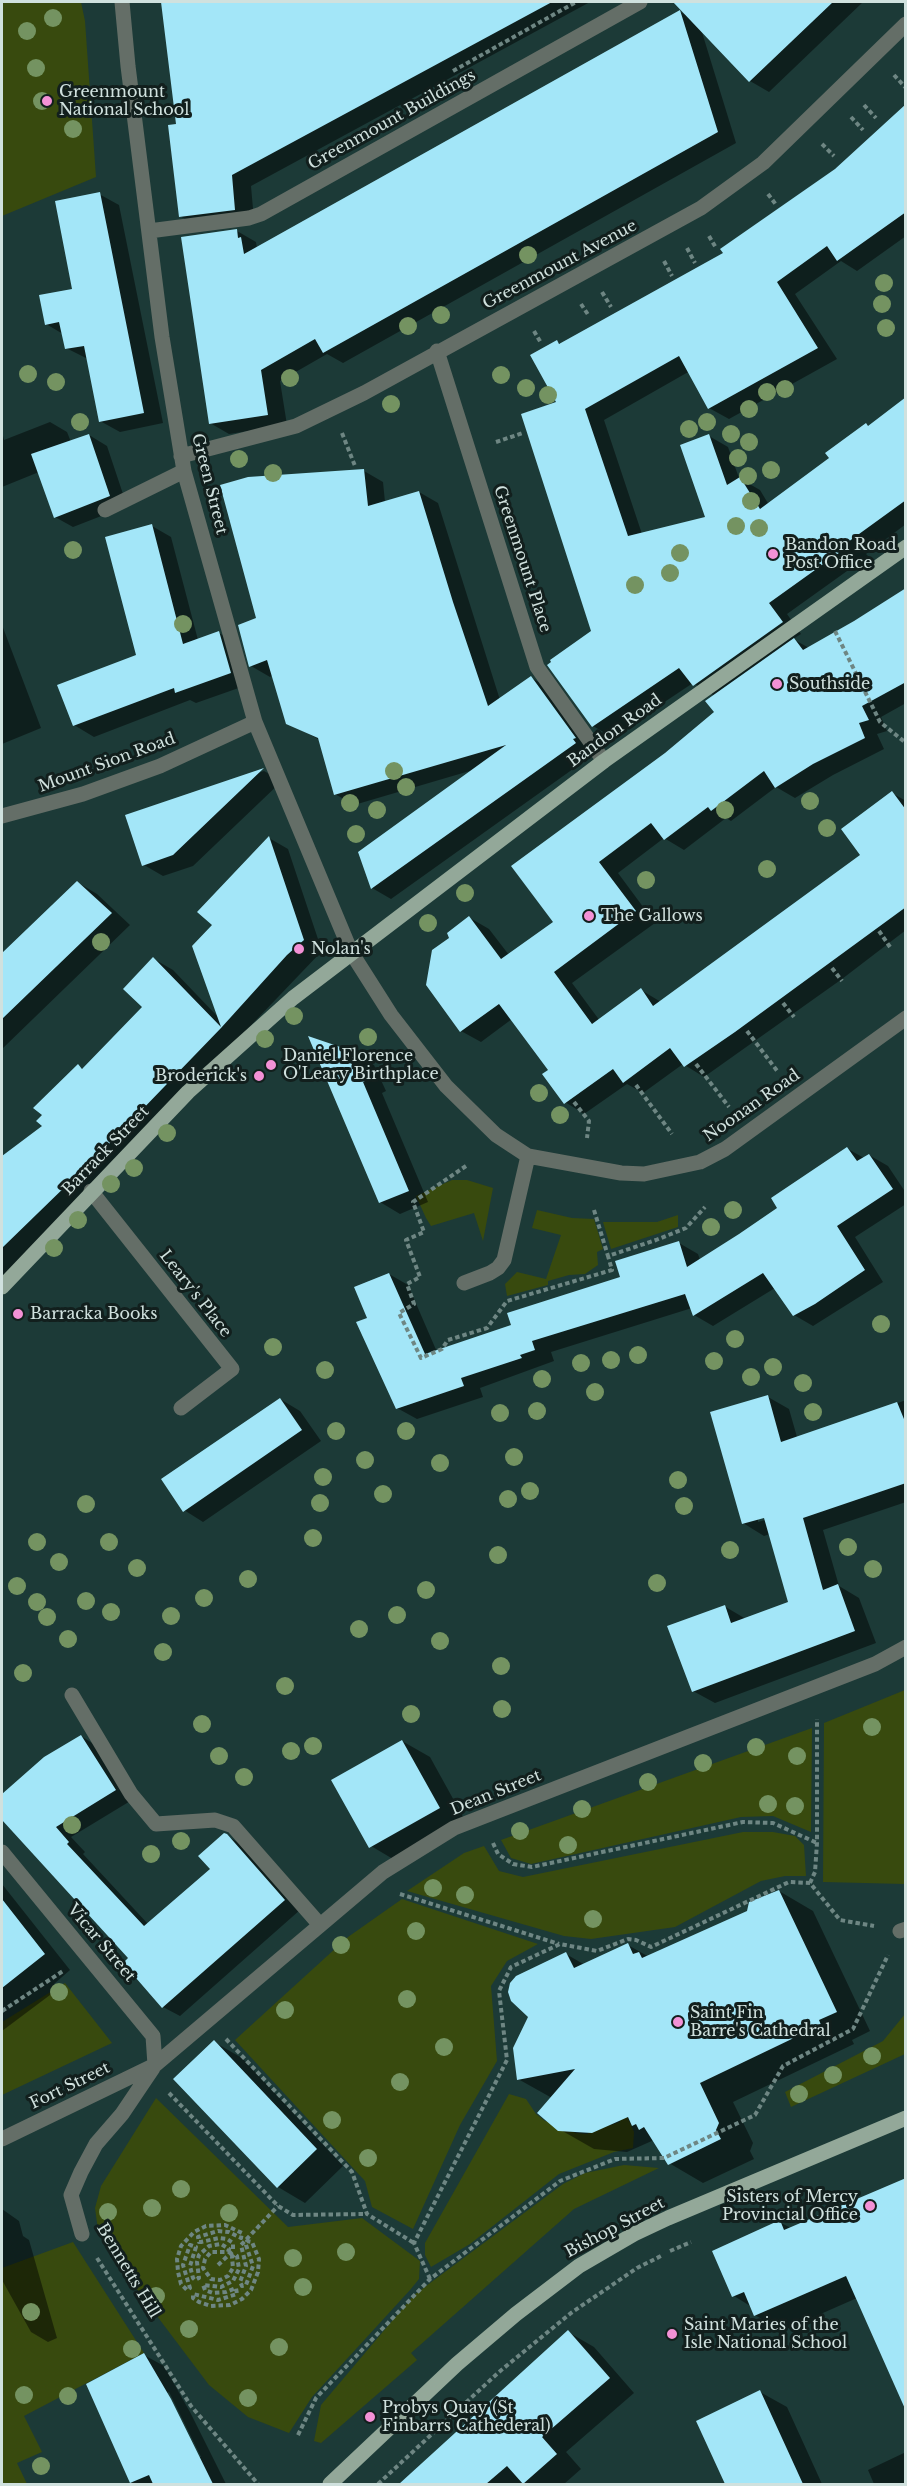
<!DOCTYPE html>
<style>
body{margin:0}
#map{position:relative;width:907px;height:2486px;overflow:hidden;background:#1c3a37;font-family:"Libre Baskerville",serif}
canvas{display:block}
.frame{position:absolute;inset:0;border:3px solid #d0e1de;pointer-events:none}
</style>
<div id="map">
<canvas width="907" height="2486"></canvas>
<div class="frame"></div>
</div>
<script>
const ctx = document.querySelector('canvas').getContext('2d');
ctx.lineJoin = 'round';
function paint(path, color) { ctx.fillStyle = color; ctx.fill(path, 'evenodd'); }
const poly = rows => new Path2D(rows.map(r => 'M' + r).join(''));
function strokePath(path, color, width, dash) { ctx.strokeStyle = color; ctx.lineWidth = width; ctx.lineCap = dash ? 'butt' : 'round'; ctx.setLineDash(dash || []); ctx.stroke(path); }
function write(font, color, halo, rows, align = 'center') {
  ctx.font = font + ' "Libre Baskerville",serif'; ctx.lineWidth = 6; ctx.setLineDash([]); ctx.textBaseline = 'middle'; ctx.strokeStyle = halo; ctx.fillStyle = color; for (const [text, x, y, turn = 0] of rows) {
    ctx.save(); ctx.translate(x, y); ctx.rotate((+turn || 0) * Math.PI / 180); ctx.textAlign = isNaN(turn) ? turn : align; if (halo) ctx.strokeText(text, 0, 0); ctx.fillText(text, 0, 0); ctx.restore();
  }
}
paint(poly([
 [2,2,81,2,85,21,96,177,2,216],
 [452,1180,467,1180,493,1188,483,1241,474,1213,431,1226,426,1218,416,1196],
 [537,1210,572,1218,594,1219,603,1249,597,1252,598,1265,585,1274,569,1275,548,1281,548,1285,507,1296,505,1284,517,1272,546,1279,561,1235,532,1228],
 [678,1215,678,1227,611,1249,603,1222,657,1222],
 [905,1690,905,1884,823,1882,824,1723],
 [812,1728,811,1832,773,1816,741,1817,531,1864,511,1858,501,1840],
 [743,1832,773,1832,795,1836,804,1845,806,1876,785,1876,761,1881,675,1927,591,1939,564,1936,407,1891,464,1853,484,1846,499,1871,523,1877],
 [402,1899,538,1944,507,1961,491,1986,497,2061,460,2125,413,2229,372,2207,365,2181,235,2040,348,1937],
 [65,1983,112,2043,2,2095,2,2022],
 [905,2014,905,2054,791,2107,785,2092,883,2041],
 [509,2094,526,2099,536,2114,545,2121,571,2127,575,2133,588,2134,588,2127,609,2122,611,2125,620,2122,619,2117,626,2114,634,2132,633,2148,614,2152,559,2174,470,2244,431,2267,425,2255,425,2243],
 [156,2098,288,2227,362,2218,420,2261,419,2279,410,2290,312,2397,289,2433,248,2417,209,2385,120,2267,98,2230,95,2208,101,2186],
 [624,2165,659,2168,574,2209,411,2353,417,2360,321,2443,314,2441,321,2405,414,2295,563,2184,585,2173],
 [73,2242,144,2353,24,2416,42,2452,17,2463,27,2484,2,2484,2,2268]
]), '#384a0e');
paint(poly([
 [166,2,590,2,251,186,254,220,199,228,180,216,178,126,164,7],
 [691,2,863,2,769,92,750,81,701,29,736,143,343,363,327,354,280,381,287,425,229,434,210,423,237,231,256,242,257,249,680,12,688,16,683,10],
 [906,106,906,236,857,271,841,261,795,294,837,359,729,419,709,408,690,371,604,420,642,534,707,518,709,436,728,447,739,478,760,490,769,505,869,427,906,402,906,524,866,554,868,556,787,614,801,634,793,639,809,648,906,590,906,703,881,717,887,731,877,734,884,749,833,775,795,798,776,787,731,821,726,818,684,850,664,838,618,873,655,923,572,983,600,1021,641,990,661,1002,862,855,892,793,906,801,906,930,842,979,704,1077,683,1064,643,1093,627,1084,584,1114,565,1102,550,1070,512,1019,481,1042,461,1031,450,938,470,918,489,929,509,955,555,922,648,768,716,713,715,696,693,683,612,737,593,726,593,632,559,403,557,342,561,344,726,254,836,170],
 [99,194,119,205,163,423,120,432,100,421,88,359,66,348,63,334,46,324,74,290],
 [50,422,67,432,71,442,89,435,107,446,127,506,73,527,55,517,39,472,2,487,2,432,4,440],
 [364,471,383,482,385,502,419,492,438,503,500,700,532,678,550,689,594,754,391,899,372,888,360,852,473,770,354,805,335,794,320,740,288,723,273,675,270,677,251,666,258,619],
 [152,526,171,537,198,640,219,633,238,644,250,684,196,703,190,700,94,737,74,725,138,656],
 [2,625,41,728,2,744],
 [264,771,282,781,193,866,163,876,144,865,127,816],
 [269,838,288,849,322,951,2,1286,2,1158,44,1126,78,1066,84,1069,144,1007,154,959,173,970,219,1018,214,925],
 [77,882,97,894,130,925,2,1049,2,956],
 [354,1054,374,1065,386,1091,382,1093,428,1202,400,1214,380,1202],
 [848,1149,864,1158,869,1155,888,1166,906,1193,906,1204,855,1237,883,1282,813,1326,794,1315,775,1288,713,1326,694,1315,692,1308,551,1352,554,1361,480,1388,483,1397,417,1419,397,1408,369,1319,389,1274,408,1285,437,1352,513,1326,621,1278,679,1243,698,1254,700,1260,779,1208],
 [768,1397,789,1409,797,1437,819,1432,906,1400,906,1502,823,1530,839,1586,859,1598,876,1643,715,1703,693,1691,724,1606,746,1619,790,1603,770,1534,764,1536,743,1523],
 [771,1515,772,1518,758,1522,758,1519],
 [280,1399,300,1411,321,1441,203,1522,184,1510],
 [81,1736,97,1746,132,1800,71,1837,85,1852,83,1854,148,1924,212,1869,227,1836,244,1846,300,1910,180,2016,163,2007,130,1958,2,1818,2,1796,45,1758],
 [402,1741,430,1757,467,1824,398,1862,371,1846],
 [2,1884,70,1970,54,1984,58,1989,2,2031],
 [779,1891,813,1911,870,2031,852,2040,854,2044,733,2102,753,2143,750,2151,754,2159,703,2183,669,2163,654,2140,627,2152,594,2149,559,2129,552,2098,518,2079,566,1954,585,1965,628,1945,649,1957,748,1912],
 [214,2042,242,2058,343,2166,305,2203,278,2187,175,2079],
 [906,2180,857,2298,782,2331,755,2315,752,2307,734,2296,714,2252,779,2222,791,2228],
 [2,2209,19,2221,23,2236,29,2240,57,2338,48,2342,31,2332,2,2280],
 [568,2332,594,2347,634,2393,566,2452,581,2469,564,2484,402,2484],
 [144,2355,164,2366,190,2412,226,2484,175,2484,177,2482,170,2484,136,2484,131,2482],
 [169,2392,201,2457,198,2457,167,2393],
 [760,2392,787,2407,822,2484,726,2484,698,2421],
 [906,2452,906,2484,874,2484,868,2470]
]), '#0007');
paint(poly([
 [161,2,552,2,232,175,235,210,179,217,168,125,176,124],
 [673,2,833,2,749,82],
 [680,10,718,132,323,353,315,339,261,370,268,415,209,424,181,237,237,229,238,238,241,237,244,254],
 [906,104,906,212,837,261,827,246,777,282,818,348,708,409,679,356,585,409,628,536,705,517,680,445,709,434,727,485,740,477,760,509,829,458,825,453,866,423,868,426,906,397,906,500,848,542,850,545,769,603,783,622,693,686,679,668,592,727,547,665,551,662,550,660,591,631,521,414,556,402,530,355,557,340,559,344,723,253,720,249,835,169],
 [100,192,144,413,99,422,84,346,65,349,59,322,45,325,39,295,72,289,55,201],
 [89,434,110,496,54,518,31,454],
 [364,469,368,506,419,491,453,602,488,706,531,676,576,738,573,739,576,743,371,889,358,852,506,745,334,795,318,738,286,724,267,660,249,667,238,625,256,618,220,485,248,477],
 [152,524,183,644,219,631,231,673,175,693,174,688,73,726,57,685,136,655,105,537],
 [906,588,906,682,862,706,869,720,859,723,865,738,813,764,775,788,764,771,711,811,708,807,664,840,651,823,599,862,636,911,554,972,592,1024,641,988,653,1006,860,855,841,829,892,791,906,810,906,907,735,1032,684,1067,670,1048,623,1083,613,1069,564,1104,542,1074,548,1070,499,1004,460,1032,426,985,432,950,449,938,447,933,469,916,501,959,553,922,511,866,665,753,714,712,705,701,794,638,803,650,854,621],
 [264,768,173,855,142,866,125,815],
 [269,836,304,940,287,955,221,1028,108,1145,2,1248,2,1156,42,1126,36,1121,42,1115,33,1108,78,1064,82,1069,142,1007,123,989,153,957,221,1027,192,946,212,925,197,912],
 [77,881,112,913,2,1019,2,953],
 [308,1036,355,1052,367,1080,363,1082,409,1191,379,1203],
 [847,1147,857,1161,869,1154,893,1189,837,1226,865,1270,815,1304,793,1316,763,1273,693,1316,685,1294,532,1341,535,1350,520,1355,522,1358,461,1378,464,1386,396,1409,356,1322,367,1318,354,1287,389,1273,425,1354,511,1325,507,1313,620,1277,615,1261,679,1241,687,1267,739,1234,777,1208,771,1198],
 [768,1395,781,1442,897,1402,906,1424,906,1483,803,1518,823,1590,838,1584,855,1631,692,1692,667,1626,725,1605,731,1623,788,1602,764,1518,742,1524,710,1412],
 [280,1398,302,1430,183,1512,161,1479],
 [81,1735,116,1790,56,1827,69,1842,67,1844,144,1926,210,1869,198,1856,224,1833,227,1834,285,1900,162,2008,123,1963,128,1958,2,1820,2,1794,44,1757],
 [402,1740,440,1808,369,1848,331,1780],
 [779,1890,837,2012,819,2020,821,2025,700,2083,719,2123,716,2130,721,2139,668,2165,644,2127,639,2130,636,2124,632,2126,628,2117,592,2133,558,2131,537,2113,575,2069,517,2080,513,2048,528,2017,511,2001,508,1992,510,1983,516,1976,566,1952,574,1968,628,1943,633,1954,639,1952,642,1958,747,1911,749,1902],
 [2,1899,45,1954,2,1988],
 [214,2040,317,2149,277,2188,173,2079],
 [906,2178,906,2411,846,2276,754,2316,744,2292,732,2297,712,2251,780,2220,784,2230],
 [568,2330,610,2378,542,2437,557,2454,523,2484,507,2466,486,2484,399,2484],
 [144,2353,171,2399,213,2484,153,2484,149,2475,130,2483,86,2384],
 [760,2390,803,2484,725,2484,696,2421]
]), '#a3e6f8');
strokePath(poly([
 [453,71,576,2],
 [894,75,906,88],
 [864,105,876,118],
 [851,117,863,130],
 [822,144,834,156],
 [768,194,777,206],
 [709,236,716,248],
 [687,248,695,263],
 [664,261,672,276],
 [602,292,611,307],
 [581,304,589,316],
 [534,331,541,343],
 [342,433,355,466],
 [496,442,523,433],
 [835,631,880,722,906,743],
 [879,931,890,947],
 [832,968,842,981],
 [783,1003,794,1017],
 [747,1031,778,1072],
 [696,1064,729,1107],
 [636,1085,672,1134],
 [574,1102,589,1121,587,1138],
 [466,1166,413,1202,424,1232,406,1240,420,1277,407,1284,414,1304,399,1313,421,1358,442,1349,448,1340,487,1328,507,1301,612,1270,608,1256,656,1240,686,1228,705,1207],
 [594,1210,608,1256],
 [493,1843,498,1854,513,1864,532,1867,743,1822,773,1823,817,1843],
 [810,1883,815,1872,817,1843,817,1719],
 [400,1894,559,1944],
 [2,2011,63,1971],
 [226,2039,352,2172,367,2214,414,2243],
 [169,2093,278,2206,293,2215,367,2214],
 [670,2251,691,2242],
 [97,2258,191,2406,258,2484],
 [218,2265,233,2251,233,2243,227,2239,219,2238,201,2242,199,2242,198,2237,218,2231,229,2232,241,2238,242,2233,225,2225,206,2226,194,2232,181,2246,177,2259,178,2272,181,2284,187,2290,190,2288,183,2265,190,2245,196,2247,190,2266,193,2278,195,2280,199,2278,197,2262,199,2255,209,2246,221,2244,229,2249,228,2252,211,2252,205,2259,203,2268,211,2279,220,2280,228,2276,233,2268,232,2257,235,2254,237,2256,239,2269,233,2281,221,2287,203,2285,205,2290,213,2293,226,2292,236,2288,237,2294,218,2300,193,2294,193,2298,199,2302,211,2306,230,2305,242,2299,251,2290,258,2272,259,2259,252,2242,247,2241,246,2245,253,2266,246,2285,242,2286,240,2282,246,2266,241,2245,278,2206],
 [430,2279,414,2243,507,2060,499,1991,511,1967,560,1944,597,1951,628,1939,636,1940,651,1947,789,1882,810,1883,840,1920,874,1926],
 [298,2435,316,2398,430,2279,560,2181,615,2159,664,2158,755,2115,783,2066,853,2029,888,1955],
 [378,2484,499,2372,571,2313,637,2268,661,2256]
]), '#6e8683', 4, [4.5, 3]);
strokePath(poly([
 [122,2,128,66,162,337,184,471,255,722,351,952,391,1015,446,1086,496,1135,528,1156,621,1173,644,1174,700,1162,725,1149,906,1018],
 [149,231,249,218,261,214,640,2],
 [437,351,537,667,604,761],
 [181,456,296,426,364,393,701,208,763,163,906,24],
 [105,510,184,471],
 [2,816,83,794,160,766,255,722],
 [91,1191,232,1369,181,1408],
 [464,1283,490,1273,498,1268,504,1260,528,1156],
 [72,1695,131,1794,156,1824,215,1820,233,1826,320,1925],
 [2,1852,153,2036,155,2065],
 [900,1931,906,1929],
 [2,2139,155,2065,383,1872,454,1828,875,1664,906,1647],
 [82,2234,71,2195,81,2172,96,2144,122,2114,153,2068]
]), '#646e67', 15);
strokePath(poly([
 [2,1287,188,1092,293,998,604,761,906,547],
 [330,2484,457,2364,516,2314,579,2266,634,2234,668,2218,906,2118]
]), '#93a899', 15);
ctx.fillStyle = '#749361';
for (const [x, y] of [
 [53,18],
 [27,31],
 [36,68],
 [42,101],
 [73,129],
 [528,255],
 [884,283],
 [882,304],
 [441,315],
 [408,326],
 [886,328],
 [28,374],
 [501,375],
 [290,378],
 [56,382],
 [526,388],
 [785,389],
 [767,392],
 [548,395],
 [391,404],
 [749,409],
 [80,422],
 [707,422],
 [689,429],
 [731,434],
 [749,442],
 [738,458],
 [239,459],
 [771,470],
 [273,473],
 [748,476],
 [751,501],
 [736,526],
 [759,528],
 [73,550],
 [680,553],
 [670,573],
 [635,585],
 [183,624],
 [394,771],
 [406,787],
 [810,801],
 [350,803],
 [377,810],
 [725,810],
 [827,828],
 [356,834],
 [767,869],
 [646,880],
 [465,893],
 [428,923],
 [101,942],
 [294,1016],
 [368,1037],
 [265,1039],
 [539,1093],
 [560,1115],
 [167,1133],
 [134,1168],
 [111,1184],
 [733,1210],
 [78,1220],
 [711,1227],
 [54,1248],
 [881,1324],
 [735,1339],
 [273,1347],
 [638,1355],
 [611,1360],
 [714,1361],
 [581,1363],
 [773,1367],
 [325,1370],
 [751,1377],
 [542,1379],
 [803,1383],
 [595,1392],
 [537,1411],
 [813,1412],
 [500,1413],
 [336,1431],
 [406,1431],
 [514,1457],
 [365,1460],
 [440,1463],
 [323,1477],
 [678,1480],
 [530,1491],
 [383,1494],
 [508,1499],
 [320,1503],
 [86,1504],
 [684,1506],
 [313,1538],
 [37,1542],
 [109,1542],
 [848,1547],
 [730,1550],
 [498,1555],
 [59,1562],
 [137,1568],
 [873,1569],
 [248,1579],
 [657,1583],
 [17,1586],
 [426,1590],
 [204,1598],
 [86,1601],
 [37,1602],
 [111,1612],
 [397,1615],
 [171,1616],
 [47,1617],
 [359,1629],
 [68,1639],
 [440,1641],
 [163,1652],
 [501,1666],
 [23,1673],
 [285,1686],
 [502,1709],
 [411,1714],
 [202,1724],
 [872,1727],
 [313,1746],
 [756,1747],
 [291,1751],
 [219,1756],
 [797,1756],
 [703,1763],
 [244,1777],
 [648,1782],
 [768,1804],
 [795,1806],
 [582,1809],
 [72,1825],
 [520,1831],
 [181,1841],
 [568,1845],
 [151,1854],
 [433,1888],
 [465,1895],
 [593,1919],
 [416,1931],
 [341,1945],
 [59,1992],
 [407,1999],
 [285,2010],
 [444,2047],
 [872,2056],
 [833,2075],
 [400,2082],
 [799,2094],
 [332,2120],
 [368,2158],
 [181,2189],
 [152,2208],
 [108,2212],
 [229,2213],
 [346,2252],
 [293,2258],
 [303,2287],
 [156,2296],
 [31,2312],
 [189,2329],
 [279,2347],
 [132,2349],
 [24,2395],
 [68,2396],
 [248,2398],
 [41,2466]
]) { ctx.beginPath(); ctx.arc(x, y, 9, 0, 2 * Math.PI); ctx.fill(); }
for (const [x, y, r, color] of [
 [47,101,6,"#f391d6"],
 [773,554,6,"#f391d6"],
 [777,684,6,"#f391d6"],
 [589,916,6,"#f391d6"],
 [299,949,6,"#f391d6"],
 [271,1065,6,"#f391d6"],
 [259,1076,6,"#f391d6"],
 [18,1314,6,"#f391d6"],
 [678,2022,6,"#f391d6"],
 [870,2206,6,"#f391d6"],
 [672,2334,6,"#f391d6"],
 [370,2417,6,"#f391d6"]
]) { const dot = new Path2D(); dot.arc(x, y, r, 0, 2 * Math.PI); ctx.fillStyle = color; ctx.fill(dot); strokePath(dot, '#121f1d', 2); }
write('16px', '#d0e1de', '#121f1d', [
 ["Greenmount",59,92],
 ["National School",59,110],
 ["Bandon Road",785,545],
 ["Post Office",785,563],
 ["Southside",789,684],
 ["The Gallows",601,916],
 ["Nolan's",311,949],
 ["Daniel Florence",283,1056],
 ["O'Leary Birthplace",283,1074],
 ["Broderick's",247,1076,"right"],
 ["Barracka Books",30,1314],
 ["Saint Fin",690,2013],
 ["Barre's Cathedral",690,2031],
 ["Sisters of Mercy",858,2197,"right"],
 ["Provincial Office",858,2215,"right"],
 ["Saint Maries of the",684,2325],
 ["Isle National School",684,2343],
 ["Probys Quay (St",382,2408],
 ["Finbarrs Cathederal)",382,2426]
], 'left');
write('16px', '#d0e1de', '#121f1d', [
 ["Greenmount Buildings",392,120,-29],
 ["Greenmount Avenue",560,265,-28],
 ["Green Street",209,484,76],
 ["Greenmount Place",522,559,72],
 ["Bandon Road",615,731,-36],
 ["Mount Sion Road",107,763,-20],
 ["Noonan Road",752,1106,-35],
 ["Barrack Street",106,1151,-46],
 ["Leary's Place",195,1294,52],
 ["Dean Street",496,1793,-22],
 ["Vicar Street",101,1943,50],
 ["Fort Street",70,2086,-26],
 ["Bishop Street",615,2228,-28],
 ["Bennetts Hill",128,2271,59]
]);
</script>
